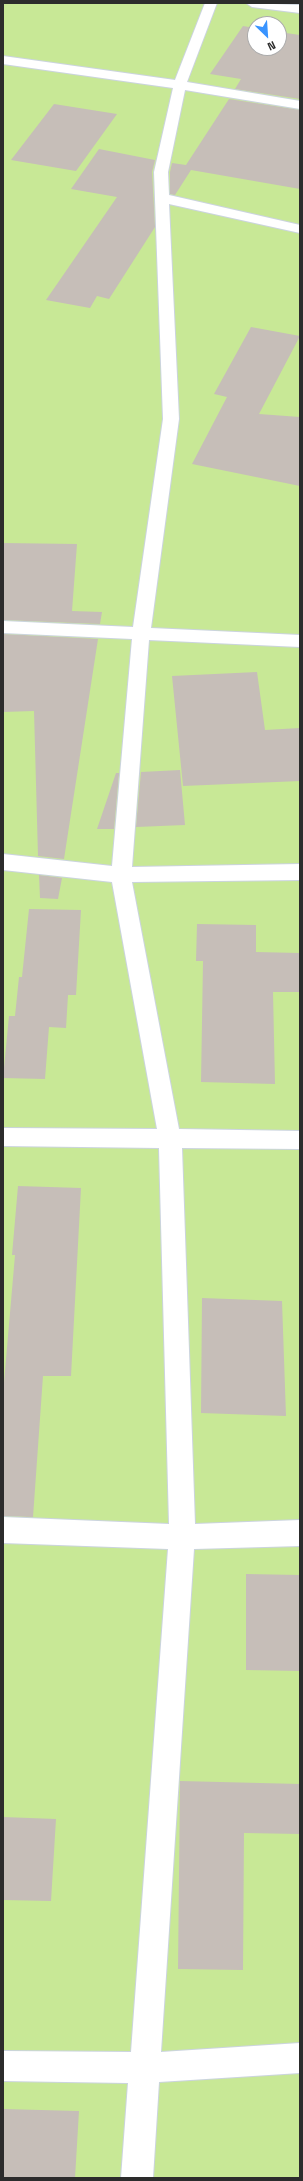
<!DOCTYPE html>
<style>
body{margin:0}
#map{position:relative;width:303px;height:2181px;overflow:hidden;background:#eee2dd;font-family:"Space Grotesk",sans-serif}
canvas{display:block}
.frame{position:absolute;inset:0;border:4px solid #2c2c2c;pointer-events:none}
.north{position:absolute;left:247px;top:16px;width:40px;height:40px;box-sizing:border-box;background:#fff;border:1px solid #ababab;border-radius:50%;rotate:155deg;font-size:11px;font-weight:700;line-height:16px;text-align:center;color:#2c2c2c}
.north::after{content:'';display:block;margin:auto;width:14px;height:18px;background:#3994ff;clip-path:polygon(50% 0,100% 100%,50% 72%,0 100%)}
</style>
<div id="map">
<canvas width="303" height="2181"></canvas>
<div class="frame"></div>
<div class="north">N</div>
</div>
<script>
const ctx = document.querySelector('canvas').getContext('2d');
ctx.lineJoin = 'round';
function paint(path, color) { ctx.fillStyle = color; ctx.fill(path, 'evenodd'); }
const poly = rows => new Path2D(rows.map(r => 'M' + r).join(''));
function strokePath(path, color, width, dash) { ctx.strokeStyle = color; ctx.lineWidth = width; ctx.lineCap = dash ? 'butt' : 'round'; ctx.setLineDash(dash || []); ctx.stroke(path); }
paint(poly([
 [3,3,300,3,300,2178,3,2178],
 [255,24,279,24,279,48,255,48]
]), '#c8e896');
paint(poly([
 [243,26,255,28,255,48,279,48,279,32,300,35,300,99,235,89,241,79,210,74],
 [229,99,300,110,300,189,191,170,175,195,170,194,170,172,172,163,186,165],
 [54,104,117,114,76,171,11,160],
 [99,149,155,160,152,172,155,227,109,299,97,296,90,308,46,300,117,197,71,189],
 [251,327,300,336,259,414,300,417,300,486,192,464,227,397,214,394],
 [3,543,77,544,72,611,102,612,100,624,3,620],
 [3,634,98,639,64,859,38,856,34,711,3,712],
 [257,672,265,730,300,728,300,781,183,786,172,676],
 [180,770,185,825,136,827,141,772],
 [116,773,119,773,114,829,97,829],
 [39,875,62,878,58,899,40,898],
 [29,909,81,910,76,995,68,995,66,1028,49,1027,45,1079,3,1078,9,1016,15,1016,19,977,22,977],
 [197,924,256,925,256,952,300,953,300,992,273,992,275,1084,201,1082,203,961,196,961],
 [18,1186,81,1188,71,1376,43,1376,33,1517,3,1516,3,1394,15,1255,12,1255],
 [202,1298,282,1301,286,1416,201,1413],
 [246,1574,300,1575,300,1671,246,1670],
 [180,1781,300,1784,300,1834,244,1833,243,1970,178,1969],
 [3,1817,56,1819,51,1901,3,1900],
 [3,2109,79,2111,75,2178,3,2178]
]), '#c6beb8');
const minor = poly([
 [205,3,217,3,187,82,300,101,300,109,185,90,168,172,169,195,300,225,300,233,169,204,179,419,151,628,300,635,300,647,149,640,132,867,300,864,300,880,132,882,179,1129,300,1131,300,1149,182,1148,195,1524,300,1520,300,1546,194,1549,161,2052,300,2043,300,2073,159,2082,153,2178,121,2178,128,2083,3,2081,3,2051,131,2052,168,1549,3,1543,3,1517,169,1524,159,1148,3,1146,3,1128,157,1129,112,882,3,870,3,854,112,866,132,639,3,633,3,621,133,627,163,419,154,172,173,88,3,64,3,56,175,80,205,3],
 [246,3,300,5,300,13,252,7,246,3]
]);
strokePath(minor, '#cbd4de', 2);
paint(minor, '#fff');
</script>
